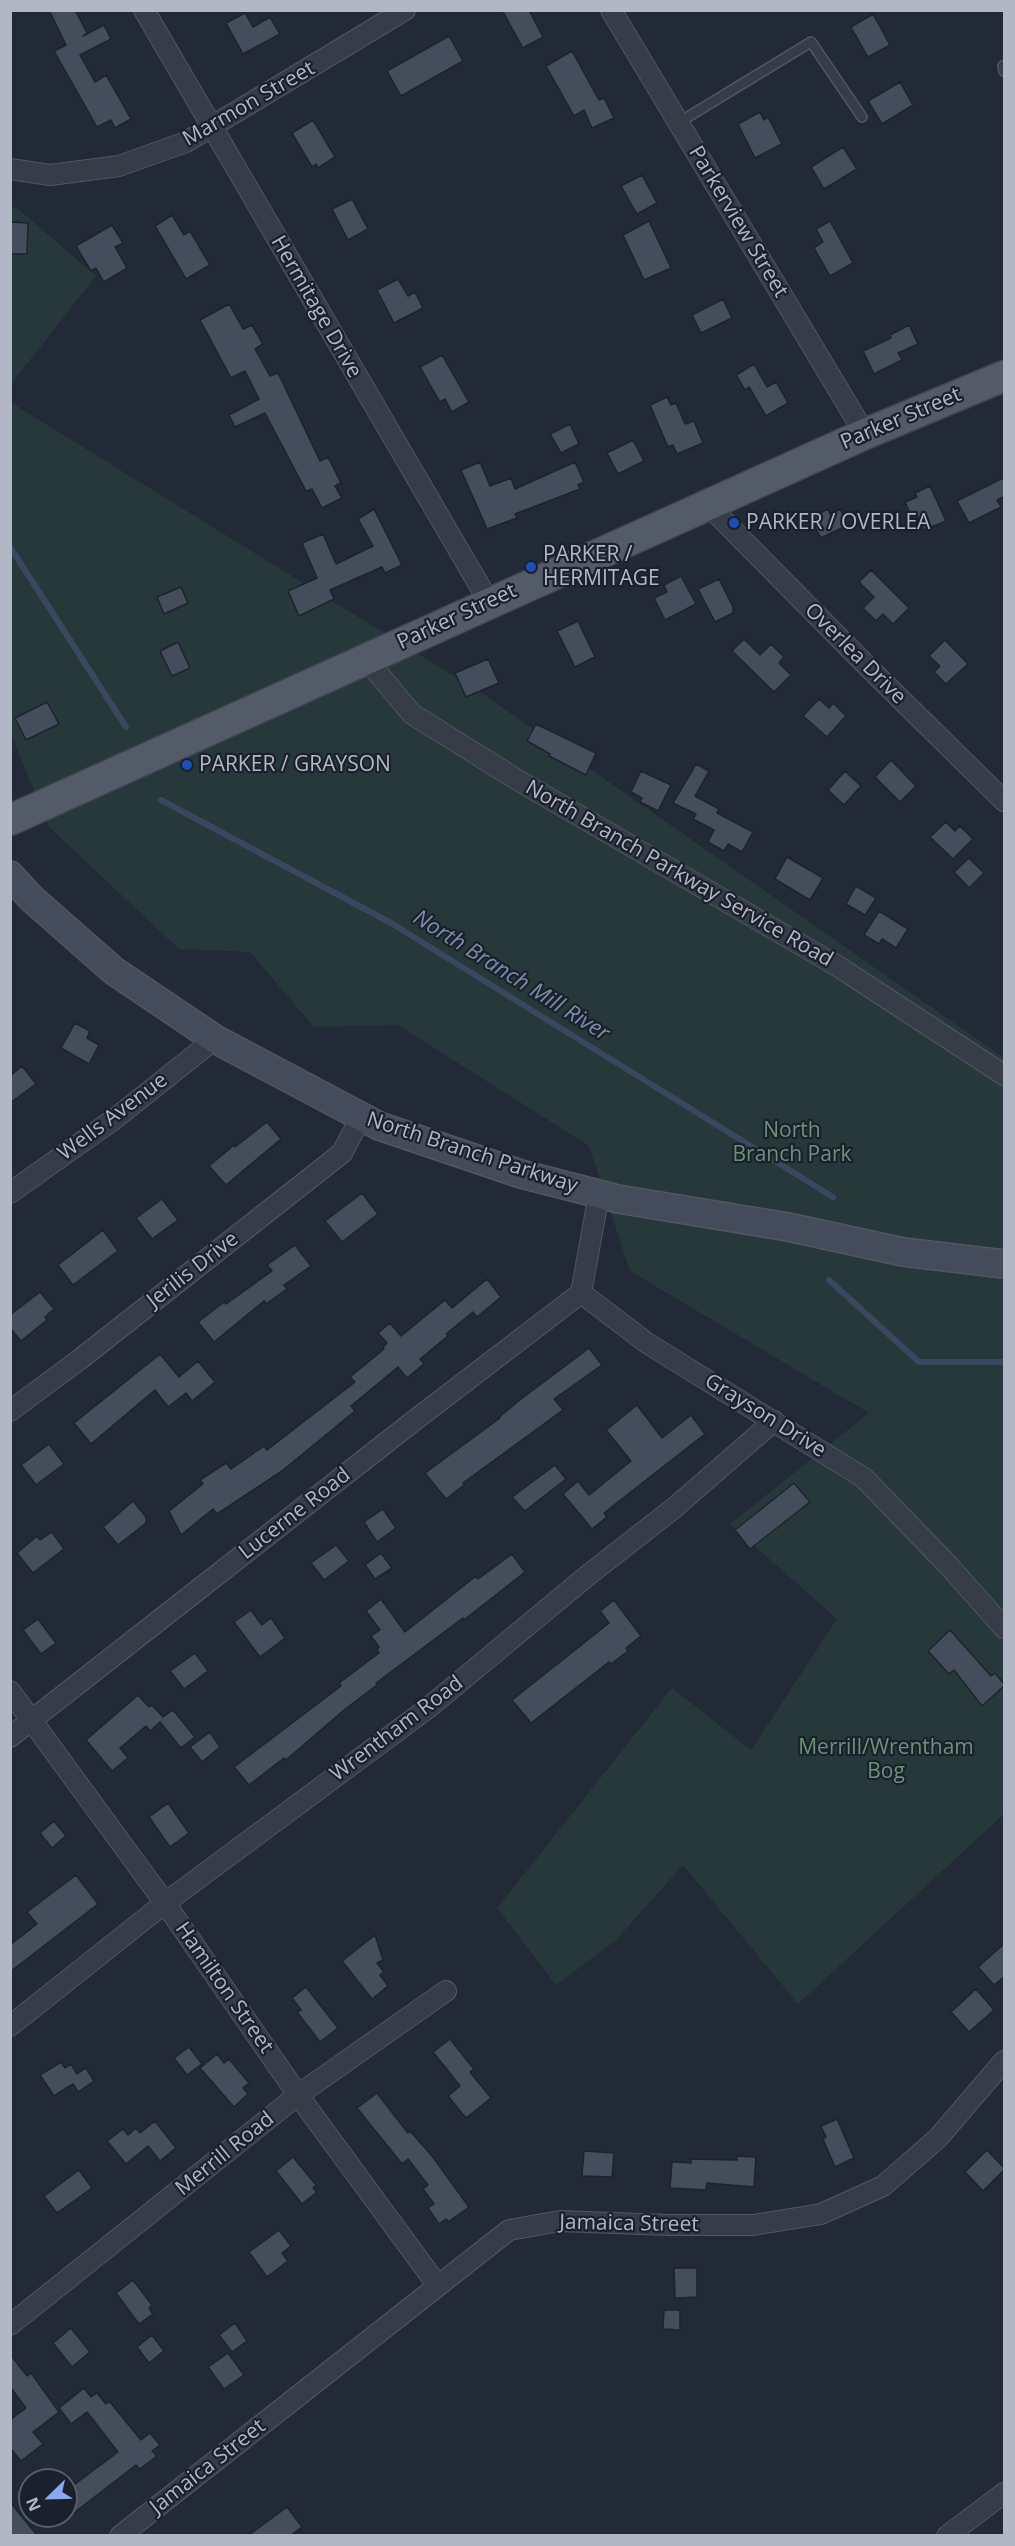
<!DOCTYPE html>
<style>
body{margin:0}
#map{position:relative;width:1015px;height:2546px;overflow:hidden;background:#222a37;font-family:"Open Sans",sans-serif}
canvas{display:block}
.frame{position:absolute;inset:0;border:12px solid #b1b7c4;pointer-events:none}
.north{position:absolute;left:18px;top:2468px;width:60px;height:60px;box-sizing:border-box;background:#1b212c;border:2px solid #575d69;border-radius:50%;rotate:247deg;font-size:16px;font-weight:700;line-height:24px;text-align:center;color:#b1b7c4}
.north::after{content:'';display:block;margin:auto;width:21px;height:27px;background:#8aaaf0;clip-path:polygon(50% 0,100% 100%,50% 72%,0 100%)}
</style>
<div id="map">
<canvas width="1015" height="2546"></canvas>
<div class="frame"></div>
<div class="north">N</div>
</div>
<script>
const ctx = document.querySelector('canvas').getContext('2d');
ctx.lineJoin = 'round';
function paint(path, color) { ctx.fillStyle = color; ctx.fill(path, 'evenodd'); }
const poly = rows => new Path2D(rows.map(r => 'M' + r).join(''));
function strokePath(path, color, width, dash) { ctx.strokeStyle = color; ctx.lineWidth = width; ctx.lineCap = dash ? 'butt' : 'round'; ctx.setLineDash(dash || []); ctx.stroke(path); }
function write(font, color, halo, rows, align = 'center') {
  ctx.font = font + ' "Open Sans",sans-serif'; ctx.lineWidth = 4.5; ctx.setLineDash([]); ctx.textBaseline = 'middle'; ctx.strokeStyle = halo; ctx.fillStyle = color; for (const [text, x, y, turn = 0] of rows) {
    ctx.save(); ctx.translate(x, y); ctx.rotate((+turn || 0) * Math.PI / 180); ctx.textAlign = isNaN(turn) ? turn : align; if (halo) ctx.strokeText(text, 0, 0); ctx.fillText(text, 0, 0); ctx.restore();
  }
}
paint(poly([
 [16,207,96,276,11,384,10,209],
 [10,402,483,694,1004,1058,1004,1814,798,2004,683,1865,615,1941,556,1985,497,1908,672,1688,751,1750,837,1619,730,1524,869,1413,630,1271,589,1146,398,1025,314,1027,250,952,179,949,49,827,11,735]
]), '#27383a');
strokePath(poly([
 [10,547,126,727],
 [161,800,391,923,833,1197],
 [829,1280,919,1362,1004,1362]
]), '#394760', 6);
const building = poly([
 [49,10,75,10,87,33,83,36,104,25,111,39,80,55,95,82,106,75,131,119,115,128,111,120,97,127,54,51,66,45,49,10],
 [502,10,529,10,543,37,523,48,502,10],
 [245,13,253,27,270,17,280,34,243,54,226,23,245,13],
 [873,14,890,45,868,57,851,27,873,14],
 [449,36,463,61,401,96,387,71,449,36],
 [572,51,599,100,604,98,614,118,592,128,584,110,574,116,546,66,572,51],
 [900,82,913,105,882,124,868,101,900,82],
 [760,112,764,120,768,117,782,144,755,158,738,124,760,112],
 [313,120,335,157,318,168,316,164,312,167,292,133,313,120],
 [843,147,857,169,824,189,811,167,843,147],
 [642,175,657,203,637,214,621,186,642,175],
 [352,199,368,229,348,240,332,209,352,199],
 [172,215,184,235,190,231,210,265,186,279,155,226,172,215],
 [649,221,671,268,644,280,623,235,649,221],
 [830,221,853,263,830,276,814,248,823,242,816,229,830,221],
 [10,222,28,223,27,254,10,254,10,222],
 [112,225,123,243,115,247,127,268,104,282,96,268,91,271,76,246,112,225],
 [398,279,408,296,415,292,423,308,394,323,377,290,398,279],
 [723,299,732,318,701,333,692,315,723,299],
 [229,304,243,329,252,325,263,344,255,349,270,376,278,373,320,461,328,457,341,483,335,486,342,498,322,508,312,489,306,491,265,413,235,427,229,415,259,399,245,371,231,378,200,320,229,304],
 [909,325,918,344,898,353,902,360,874,374,863,351,891,338,890,335,909,325],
 [442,355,469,402,452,412,445,399,440,402,420,367,442,355],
 [754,364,767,387,776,382,788,403,766,416,749,387,745,390,736,375,754,364],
 [667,397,671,405,676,403,685,424,694,421,703,443,677,454,673,445,668,447,650,405,667,397],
 [570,424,579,444,561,453,550,434,570,424],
 [633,440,644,461,618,474,607,453,633,440],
 [480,462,490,486,511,478,515,489,575,462,584,482,578,485,580,489,515,514,517,518,487,529,461,470,480,462],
 [1005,477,1005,496,997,500,1001,507,969,523,957,501,1005,477],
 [930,486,946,521,924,530,918,517,913,519,905,502,917,497,915,493,930,486],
 [374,509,402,565,385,573,382,567,330,590,334,599,299,616,288,591,317,578,302,543,323,534,336,564,373,546,358,519,374,509],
 [828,509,830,514,840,509,848,525,821,538,810,518,828,509],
 [871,570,909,608,893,624,883,614,876,621,863,608,874,597,859,582,871,570],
 [681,576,696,604,665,620,654,598,667,592,664,585,681,576],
 [719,579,733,607,733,613,715,622,698,589,719,579],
 [181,587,188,603,164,614,157,597,181,587],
 [578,621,595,657,575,667,557,631,578,621],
 [744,639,760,655,771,644,784,657,779,663,791,675,774,692,732,651,744,639],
 [945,640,968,664,946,684,934,672,940,666,929,656,945,640],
 [178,642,190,668,172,676,160,651,178,642],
 [488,659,499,683,466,697,455,673,488,659],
 [819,699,829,708,833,703,846,716,827,737,803,716,819,699],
 [47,702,59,724,26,740,15,718,47,702],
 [536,724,596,753,586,775,549,756,550,754,527,741,536,724],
 [891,760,916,786,900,802,875,777,891,760],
 [696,764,709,771,695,796,719,809,717,813,753,832,742,852,728,844,724,851,708,842,714,830,693,819,696,814,673,803,696,764],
 [641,771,671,785,658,811,640,802,642,798,631,792,641,771],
 [845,771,861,786,844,805,828,790,845,771],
 [946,822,955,831,960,826,973,839,953,859,930,837,946,822],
 [787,857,823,878,810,900,775,879,787,857],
 [969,858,984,873,969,888,954,872,969,858],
 [856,886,876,898,865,915,846,904,856,886],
 [879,911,908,929,896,948,882,939,879,944,864,935,879,911],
 [75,1023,90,1031,87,1038,99,1045,89,1064,61,1048,75,1023],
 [22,1066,36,1084,10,1103,10,1076,22,1066],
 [267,1122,281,1139,226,1185,209,1166,234,1145,235,1147,267,1122],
 [362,1193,378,1214,342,1242,325,1221,362,1193],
 [162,1199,178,1220,152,1239,136,1218,162,1199],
 [103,1230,118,1251,73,1285,58,1265,103,1230],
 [295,1245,311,1266,284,1285,287,1289,266,1304,264,1301,214,1342,198,1322,224,1302,226,1304,272,1271,267,1265,295,1245],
 [487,1279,501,1297,477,1317,473,1312,446,1334,448,1336,420,1359,424,1364,407,1378,398,1367,351,1406,355,1411,282,1471,217,1514,213,1509,181,1535,169,1511,203,1484,200,1480,226,1463,231,1469,264,1446,267,1450,355,1382,350,1377,384,1349,383,1347,387,1343,378,1333,390,1323,401,1336,445,1300,452,1308,487,1279],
 [40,1292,54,1309,45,1317,47,1320,21,1341,10,1328,10,1315,40,1292],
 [589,1348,602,1365,554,1399,563,1410,463,1483,464,1485,446,1499,425,1473,500,1418,499,1417,525,1396,589,1348],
 [160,1354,179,1377,198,1361,215,1382,192,1401,186,1393,168,1407,155,1390,91,1444,74,1423,160,1354],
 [637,1405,662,1438,691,1415,705,1434,604,1513,607,1517,592,1529,563,1494,578,1481,589,1495,631,1461,606,1430,637,1405],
 [49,1444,64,1464,36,1485,21,1465,49,1444],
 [555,1465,566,1479,525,1511,512,1497,555,1465],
 [794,1483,810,1502,750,1549,735,1530,794,1483],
 [133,1501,146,1517,146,1523,118,1545,103,1527,133,1501],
 [383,1509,396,1528,377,1542,364,1522,383,1509],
 [52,1532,64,1549,33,1573,17,1553,37,1536,40,1540,52,1532],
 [336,1545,349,1561,324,1580,311,1563,336,1545],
 [381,1553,392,1568,375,1579,365,1565,381,1553],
 [512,1554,525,1572,464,1620,463,1618,376,1683,377,1685,344,1710,286,1760,284,1758,249,1785,234,1767,341,1686,339,1683,379,1653,377,1650,379,1647,371,1636,380,1630,366,1611,381,1599,405,1632,476,1576,478,1579,512,1554],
 [614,1600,641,1636,626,1648,628,1651,611,1664,609,1662,531,1723,512,1700,609,1623,600,1611,614,1600],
 [251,1610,262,1625,271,1618,285,1638,260,1657,234,1622,251,1610],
 [38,1619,56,1643,41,1654,23,1630,38,1619],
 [950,1630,991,1676,995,1673,1005,1685,982,1706,954,1670,949,1674,928,1651,950,1630],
 [195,1653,208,1671,184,1689,170,1671,195,1653],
 [138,1695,149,1707,152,1705,163,1717,173,1710,195,1737,181,1748,160,1722,150,1731,146,1726,120,1748,128,1758,112,1771,86,1740,138,1695],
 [210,1732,220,1747,202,1762,190,1747,210,1732],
 [168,1803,189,1833,170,1847,149,1817,168,1803],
 [54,1821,66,1836,52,1848,40,1833,54,1821],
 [76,1875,98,1904,10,1972,10,1945,37,1924,27,1912,76,1875],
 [375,1935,383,1960,377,1963,384,1972,380,1975,388,1986,372,1999,342,1961,375,1935],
 [1005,1943,1005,1976,994,1985,978,1967,1005,1943],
 [306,1987,338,2028,320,2042,297,2012,301,2010,292,1998,306,1987],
 [976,1989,994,2010,969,2032,951,2012,976,1989],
 [450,2039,474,2069,470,2072,491,2098,466,2118,448,2096,460,2086,433,2052,450,2039],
 [189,2047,202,2064,187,2075,174,2058,189,2047],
 [217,2054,224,2063,229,2059,249,2083,243,2088,248,2094,234,2107,200,2068,217,2054],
 [61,2062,65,2068,71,2064,77,2074,86,2068,94,2081,78,2092,73,2084,54,2096,40,2075,61,2062],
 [377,2093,408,2133,410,2131,432,2156,469,2207,448,2222,446,2219,439,2224,428,2208,434,2204,423,2189,428,2185,408,2159,402,2164,357,2108,377,2093],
 [837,2119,854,2158,835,2167,823,2139,826,2137,821,2126,837,2119],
 [155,2121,176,2148,160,2161,148,2146,126,2164,107,2141,123,2129,128,2135,136,2128,140,2133,155,2121],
 [987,2150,1005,2169,983,2191,965,2172,987,2150],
 [584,2151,614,2153,612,2177,582,2176,584,2151],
 [737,2156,756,2157,754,2187,707,2183,706,2190,670,2188,672,2162,691,2163,691,2159,737,2160,737,2156],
 [293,2157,316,2185,313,2188,317,2192,302,2204,276,2171,293,2157],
 [79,2170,92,2188,57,2213,44,2196,79,2170],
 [279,2230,291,2246,282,2253,288,2261,267,2277,249,2252,279,2230],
 [674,2268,697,2268,697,2297,675,2298,674,2268],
 [133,2280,152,2305,149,2308,153,2314,139,2324,116,2293,133,2280],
 [664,2310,680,2310,680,2330,663,2329,664,2310],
 [235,2323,247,2341,232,2352,219,2335,235,2323],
 [71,2328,90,2352,72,2367,53,2343,71,2328],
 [152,2335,164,2351,149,2363,137,2347,152,2335],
 [228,2353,244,2375,224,2389,208,2367,228,2353],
 [10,2354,27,2376,31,2373,59,2412,33,2432,43,2444,21,2461,10,2448,10,2420,26,2408,10,2387,10,2354],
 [84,2388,91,2397,97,2393,106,2404,109,2401,141,2440,150,2433,160,2445,152,2451,157,2456,140,2469,136,2465,66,2519,66,2473,75,2484,118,2452,87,2412,71,2424,59,2408,84,2388],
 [10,2502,37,2535,10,2535,10,2502],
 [287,2507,302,2527,291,2535,249,2535,287,2507]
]);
paint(building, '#444d5c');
strokePath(building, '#1d232e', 1.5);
const lane = poly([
 [1004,66,1003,66,1004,71],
 [678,123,811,42,862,117]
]);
const street = poly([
 [144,10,489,602],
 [611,10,865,434],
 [10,169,50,175,119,166,186,142,405,10],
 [707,504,868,667,1004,801],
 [366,659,412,714,516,779,839,967,1004,1075],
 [10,1193,117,1117,215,1039],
 [599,1194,581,1293,647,1343,864,1478,949,1566,1004,1628],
 [10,1411,79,1360,342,1153,361,1117],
 [10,1691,165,1903,298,2095,438,2286],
 [10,1737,415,1420,581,1293],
 [10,2026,165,1903,428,1708,587,1576,674,1508,774,1421],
 [10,2325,298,2095,446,1991],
 [120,2536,509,2230,560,2221,668,2225,753,2225,821,2214,883,2186,938,2138,1004,2061],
 [947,2536,1004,2493]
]);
const secondary = poly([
 [10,875,31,898,114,971,215,1039,379,1126,521,1174,618,1199,788,1227,903,1252,1004,1264]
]);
const primary = poly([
 [10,820,865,434,1004,376]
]);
strokePath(lane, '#515762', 12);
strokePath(street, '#515762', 22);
strokePath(secondary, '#515762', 30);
strokePath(primary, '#3f4551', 33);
strokePath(lane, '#363c48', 9);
strokePath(street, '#363c48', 20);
strokePath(secondary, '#444b5a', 27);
strokePath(primary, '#545b68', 30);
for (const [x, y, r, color] of [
 [734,523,6,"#1a4fb4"],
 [531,567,6,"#1a4fb4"],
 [187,765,6,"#1a4fb4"]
]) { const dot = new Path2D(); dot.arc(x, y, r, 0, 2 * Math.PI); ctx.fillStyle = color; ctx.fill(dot); strokePath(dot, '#1b212c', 2); }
write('21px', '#b1b7c4', '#1b212c', [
 ["Marmon Street",249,104,-30],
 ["Parkerview Street",738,222,59],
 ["Hermitage Drive",316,307,60],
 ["Parker Street",901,419,-23],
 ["Parker Street",457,617,-25],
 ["Overlea Drive",855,654,45],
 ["North Branch Parkway Service Road",679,874,30],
 ["Wells Avenue",113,1117,-37],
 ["North Branch Parkway",472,1153,18],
 ["Jerilis Drive",193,1270,-38],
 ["Grayson Drive",765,1416,32],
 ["Lucerne Road",295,1514,-38],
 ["Wrentham Road",397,1729,-37],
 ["Hamilton Street",224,1988,55],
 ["Merrill Road",225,2154,-39],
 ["Jamaica Street",629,2224,1],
 ["Jamaica Street",208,2467,-38]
]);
write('21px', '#b1b7c4', '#1b212c', [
 ["PARKER / OVERLEA",746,523],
 ["PARKER /",543,555],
 ["HERMITAGE",543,579],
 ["PARKER / GRAYSON",199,765]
], 'left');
write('21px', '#6a9376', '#1b212c', [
 ["North",792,1131],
 ["Branch Park",792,1155],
 ["Merrill/Wrentham",886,1748],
 ["Bog",886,1772]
]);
write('italic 22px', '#7b8caa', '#1b212c', [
 ["North Branch Mill River",511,976,32]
]);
</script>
